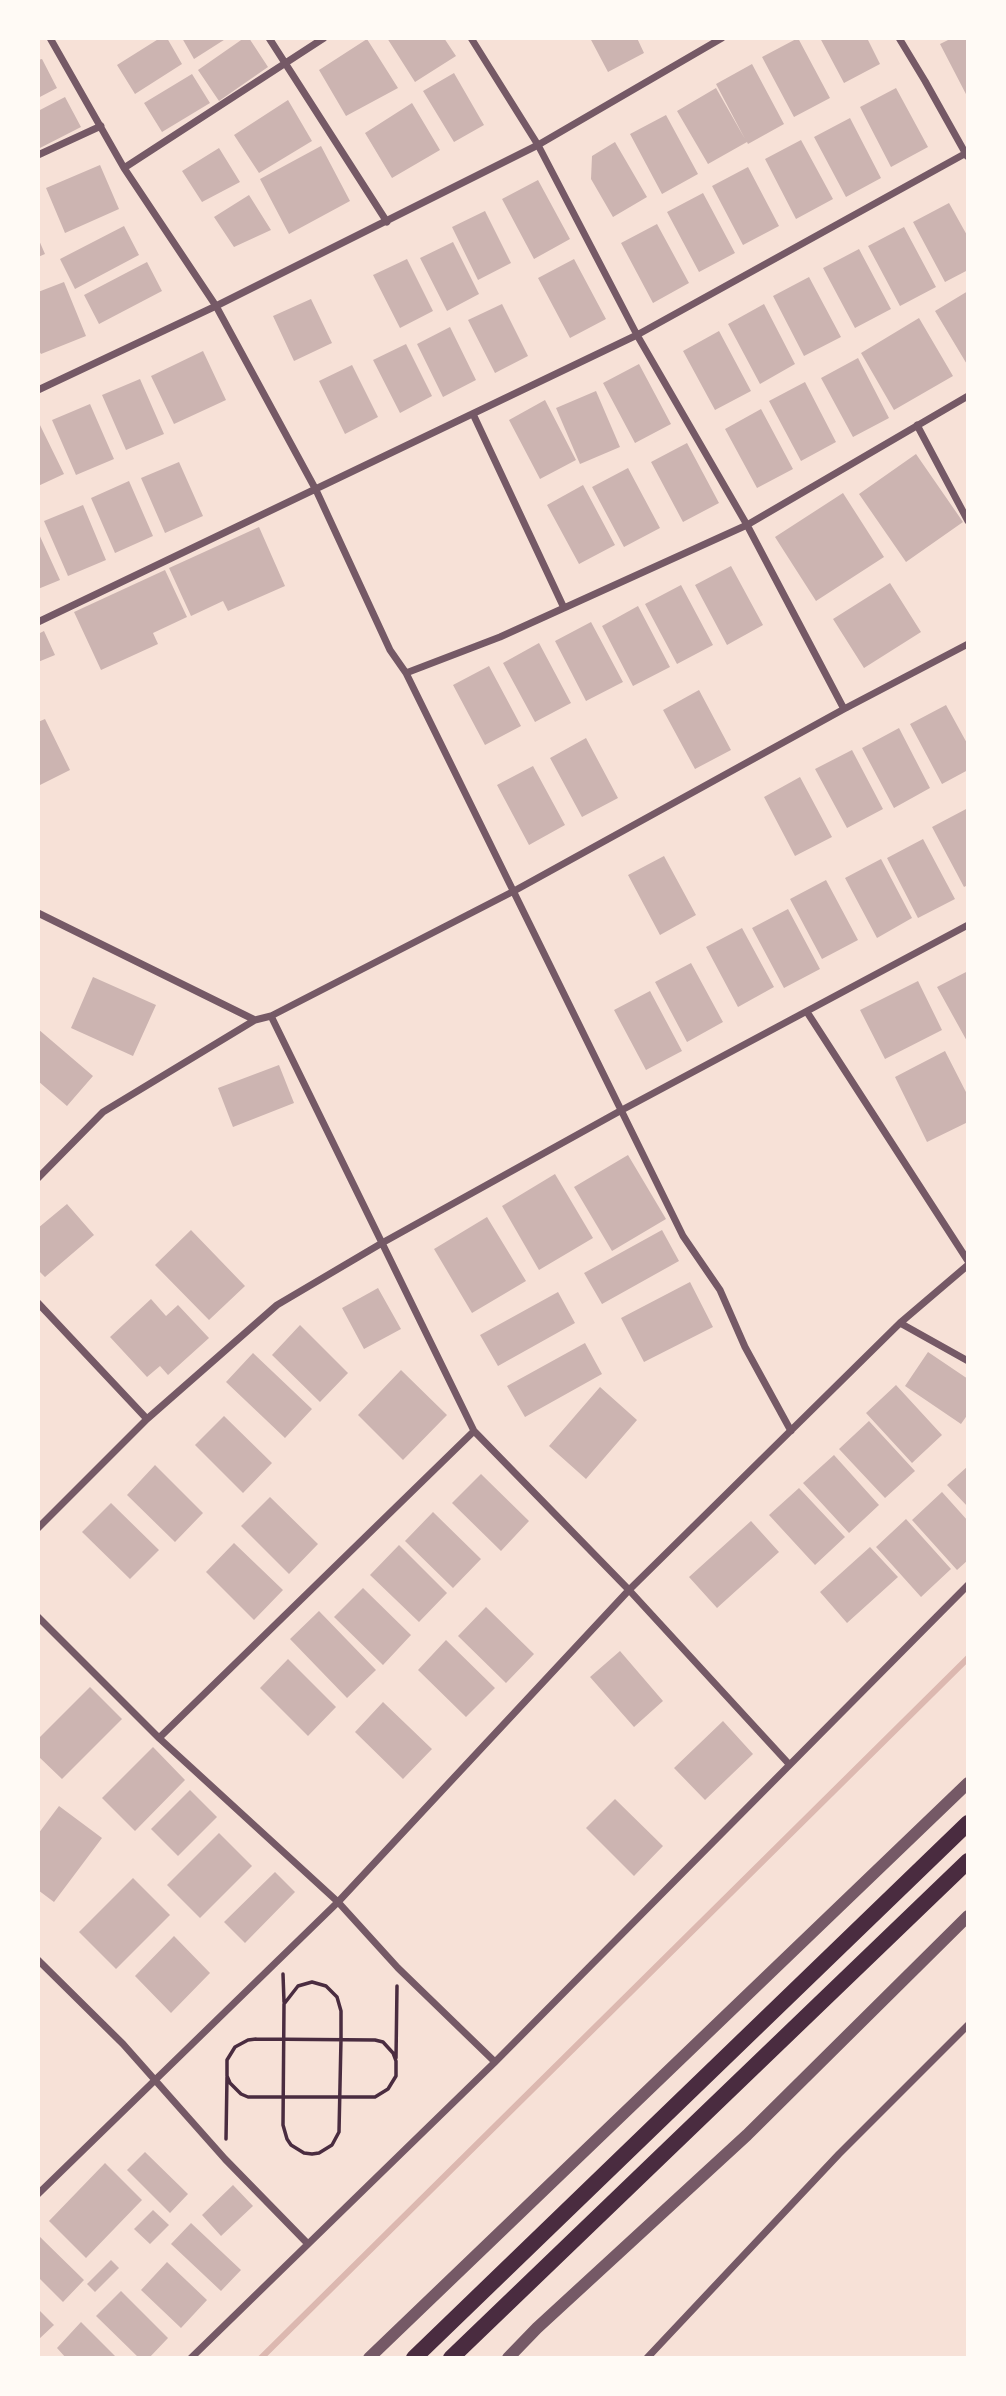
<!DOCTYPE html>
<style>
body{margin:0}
#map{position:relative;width:1006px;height:2396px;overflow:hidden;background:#f7e1d7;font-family:"Work Sans",sans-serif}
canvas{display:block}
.frame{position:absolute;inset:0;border:40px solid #fffaf5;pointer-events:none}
</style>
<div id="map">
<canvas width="1006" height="2396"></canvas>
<div class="frame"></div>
</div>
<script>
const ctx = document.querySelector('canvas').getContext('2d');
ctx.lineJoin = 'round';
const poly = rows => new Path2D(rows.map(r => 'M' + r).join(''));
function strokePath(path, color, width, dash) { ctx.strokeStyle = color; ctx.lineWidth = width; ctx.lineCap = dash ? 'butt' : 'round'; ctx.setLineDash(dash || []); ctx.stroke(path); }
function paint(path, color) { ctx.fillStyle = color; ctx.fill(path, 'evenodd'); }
strokePath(poly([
 [261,2358,968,1658]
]), '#dcb8b0', 6);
paint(poly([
 [160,38,167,38,182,64,135,94,117,65],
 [182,38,227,38,194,59],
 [244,38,249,38,268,67,219,101,198,70],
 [387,38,444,38,456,56,415,82],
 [590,38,637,38,644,53,608,72],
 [798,38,830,98,794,117,762,57],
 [820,38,867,38,880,64,844,83],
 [952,38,968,38,968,98,940,44],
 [367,39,398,88,346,116,319,70],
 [42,59,57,88,38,98,38,60],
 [752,64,784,124,748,144,747,142,708,164,677,111,716,88,745,139,716,84],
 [454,73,484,125,454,142,423,91],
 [192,74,210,103,162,132,144,103],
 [896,88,928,147,891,167,860,107],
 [65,97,81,127,38,149,38,111],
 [288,100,312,141,259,173,234,135],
 [412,103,440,150,392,178,365,133],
 [666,115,698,174,662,194,630,134],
 [850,118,881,178,846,197,814,137],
 [801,140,833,199,796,219,765,159],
 [615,142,647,197,613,217,591,179,592,156],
 [321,146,350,201,289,234,260,179],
 [219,148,240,182,202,202,182,171],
 [100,165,119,209,65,233,46,188],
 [748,167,779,226,743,245,712,186],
 [538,180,570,239,534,259,502,199],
 [703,193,735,253,699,272,667,212],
 [249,195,271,230,234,247,214,217],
 [949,203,968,237,968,270,945,282,913,222],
 [485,211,511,263,478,280,452,227],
 [657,224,689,283,653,303,621,243],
 [124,226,139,255,75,289,60,259],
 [904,227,936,287,900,306,868,246],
 [38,238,45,254,38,257],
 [453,242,479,294,447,311,420,258],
 [859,249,891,309,855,328,823,268],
 [407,259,433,311,400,328,373,275],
 [574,259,606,319,570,338,538,278],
 [147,262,162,291,99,324,84,295],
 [809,277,841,337,804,356,773,296],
 [64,282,86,336,41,354,38,349,38,292],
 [968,291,968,366,935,311],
 [311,299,332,343,294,361,273,316],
 [502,304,528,356,495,373,468,320],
 [764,304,795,364,760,384,728,324],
 [919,318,953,376,894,410,861,353],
 [450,327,476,380,443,397,417,344],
 [719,331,751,391,715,410,683,351],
 [406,344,432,396,400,413,373,360],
 [203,351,226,400,174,424,151,376],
 [858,358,889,418,853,437,821,378],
 [639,364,671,424,635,443,603,383],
 [352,365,378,417,345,434,319,381],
 [140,379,164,434,126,450,102,395],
 [805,382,836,442,801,461,769,401],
 [596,391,620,447,580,464,556,408],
 [545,400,576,460,540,479,509,420],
 [90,404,114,459,76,475,52,420],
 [761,409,793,469,757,488,725,429],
 [38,421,64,474,38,486],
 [687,443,719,503,683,522,651,462],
 [916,454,963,522,906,562,859,494],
 [179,462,203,516,165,533,141,478],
 [628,468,660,528,624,547,592,487],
 [129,481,153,536,115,553,91,498],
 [583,485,615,545,579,564,547,505],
 [843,493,884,557,816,601,775,537],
 [83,505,106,560,68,576,44,521],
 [259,527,285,586,228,611,223,601,191,616,169,568],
 [38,532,60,580,38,589],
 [731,566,763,625,727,645,695,585],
 [165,570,187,617,153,633,158,644,101,670,74,612],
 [890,583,921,632,864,668,833,619],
 [681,585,713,645,677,664,645,604],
 [638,606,670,667,633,686,602,626],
 [591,622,623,682,586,701,555,641],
 [44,631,55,655,38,662,38,634],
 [539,643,571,703,535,722,503,663],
 [489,666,521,726,485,745,453,685],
 [699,690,731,750,695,769,663,710],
 [946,705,968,745,968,770,942,784,910,724],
 [45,719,70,770,38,786,38,722],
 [899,728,930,788,894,808,862,748],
 [586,738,618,798,582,817,550,758],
 [852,750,883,809,847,828,815,769],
 [533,766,565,825,529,845,497,785],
 [800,777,832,837,795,856,764,797],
 [968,808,968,885,964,887,932,827],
 [923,839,955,899,918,918,887,858],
 [664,856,696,915,660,935,628,875],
 [881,859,912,918,877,938,845,878],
 [826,880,858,940,822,959,790,899],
 [788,909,820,969,784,988,752,928],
 [742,928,774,987,738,1007,706,947],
 [691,963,723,1022,687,1042,655,982],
 [968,971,968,1043,937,987],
 [93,977,156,1005,133,1056,71,1028],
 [918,981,942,1030,885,1059,860,1010],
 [650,991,682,1051,646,1070,614,1010],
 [38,1029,93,1076,67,1106,38,1081],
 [945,1051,968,1096,968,1122,927,1142,895,1077],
 [279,1065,294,1103,233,1127,218,1088],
 [628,1155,666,1219,612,1251,574,1187],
 [555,1174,593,1238,539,1270,502,1206],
 [67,1204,94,1235,45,1277,38,1270,38,1228],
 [487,1217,526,1281,472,1313,434,1249],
 [191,1230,245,1286,209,1320,155,1265],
 [662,1230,679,1261,602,1304,584,1273],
 [690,1282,713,1327,644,1362,621,1318],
 [378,1288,401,1329,364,1349,342,1308],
 [558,1292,575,1323,498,1366,480,1335],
 [151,1299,166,1316,178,1305,209,1338,168,1375,160,1366,147,1377,110,1337],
 [300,1325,348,1373,320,1402,272,1355],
 [585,1343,602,1374,525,1417,507,1386],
 [928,1352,968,1379,968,1414,961,1424,905,1386],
 [253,1353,312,1409,285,1438,226,1382],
 [401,1370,447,1415,403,1460,358,1415],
 [896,1385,942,1435,912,1463,866,1413],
 [600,1387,637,1420,586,1479,549,1446],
 [224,1416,272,1463,243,1493,195,1445],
 [869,1421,915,1471,885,1498,839,1449],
 [834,1455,879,1505,849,1533,803,1483],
 [155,1465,203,1513,175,1542,127,1495],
 [968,1466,968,1507,947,1485],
 [481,1474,529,1521,501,1551,452,1503],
 [799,1488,845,1537,815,1565,769,1515],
 [942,1492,968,1521,968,1560,957,1570,912,1520],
 [270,1497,318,1544,289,1574,241,1526],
 [111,1503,159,1550,130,1579,82,1532],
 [433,1512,481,1559,453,1588,405,1541],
 [906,1519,951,1569,921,1597,876,1547],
 [751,1521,779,1552,717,1608,689,1577],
 [234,1543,283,1590,254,1620,206,1572],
 [399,1545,447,1593,419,1622,370,1575],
 [870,1547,898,1577,847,1623,820,1592],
 [363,1588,411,1635,383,1665,334,1617],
 [486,1607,534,1654,506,1683,458,1636],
 [319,1611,376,1670,347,1698,290,1639],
 [446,1640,495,1688,466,1717,418,1670],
 [620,1651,663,1701,634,1727,590,1677],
 [288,1659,336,1707,308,1736,260,1688],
 [90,1687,122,1719,62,1779,38,1756,38,1739],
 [383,1702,432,1749,403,1779,355,1732],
 [723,1721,753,1754,705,1800,674,1768],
 [153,1747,185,1780,135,1831,102,1798],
 [190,1790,217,1817,178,1856,151,1829],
 [615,1799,663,1846,634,1876,586,1828],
 [59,1806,102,1838,54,1902,38,1890,38,1834],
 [219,1833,252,1866,200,1918,167,1885],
 [275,1872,295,1892,245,1943,224,1922],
 [133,1878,170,1915,116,1969,79,1932],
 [174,1936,210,1973,171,2013,135,1976],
 [145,2152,188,2194,170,2213,127,2170],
 [105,2163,142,2200,86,2258,49,2221],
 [233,2185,253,2206,221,2236,202,2215],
 [153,2210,169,2225,150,2244,134,2229],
 [191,2223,241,2270,221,2291,171,2244],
 [38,2235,84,2280,63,2302,38,2277],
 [111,2260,119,2268,95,2292,87,2284],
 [167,2262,207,2300,181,2328,141,2290],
 [121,2291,168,2338,149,2358,139,2358,96,2316],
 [38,2309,54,2325,38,2340],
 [81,2322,117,2358,66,2358,57,2348]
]), '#ccb4b1');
strokePath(poly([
 [283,1974,284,2002],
 [312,1982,326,1986,337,1997,341,2011,341,2039,339,2132,332,2145,319,2153,312,2154,304,2153,291,2145,287,2139,283,2125,284,2004,298,1986,312,1982],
 [256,2039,375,2040,383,2042,393,2053,396,2061,396,2076,388,2089,375,2097,248,2097,241,2094,230,2083,227,2076,227,2060,235,2047,248,2040,256,2039],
 [396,2058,397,1986],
 [226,2139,227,2077]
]), '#4a2c40', 3.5);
strokePath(poly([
 [50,38,124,168,216,306,316,490,390,650,406,673,683,1236,720,1290,745,1347,791,1431],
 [269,38,387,222],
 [471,38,538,145,637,335,747,525,844,709],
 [899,38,925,81,967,156],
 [38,155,101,126],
 [124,168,324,38],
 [38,390,216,306,538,145,722,38],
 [473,414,564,608],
 [917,425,968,521],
 [38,622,637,335,968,152],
 [406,673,500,637,747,525,968,396],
 [38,913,255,1020],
 [807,1012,968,1261],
 [271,1016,474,1431,629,1590,788,1763],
 [38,1178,103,1112,255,1020,271,1016,514,891,844,709,968,644],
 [38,1303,147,1419],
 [900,1323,968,1361],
 [38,1528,147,1419,277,1305,382,1243,620,1111,968,925],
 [38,1617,159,1738,338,1902,398,1968,495,2062],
 [159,1738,474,1431],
 [38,1960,123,2044,225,2159,308,2244],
 [38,2194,338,1902,629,1590,900,1323,968,1265],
 [191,2358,495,2062,968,1585],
 [647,2358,839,2154,968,2025]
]), '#755966', 7);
strokePath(poly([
 [369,2358,968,1783],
 [508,2358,537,2328,747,2135,968,1916]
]), '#755966', 12);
strokePath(poly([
 [414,2358,968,1823],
 [451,2358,968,1861]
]), '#4a2c40', 16);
</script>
